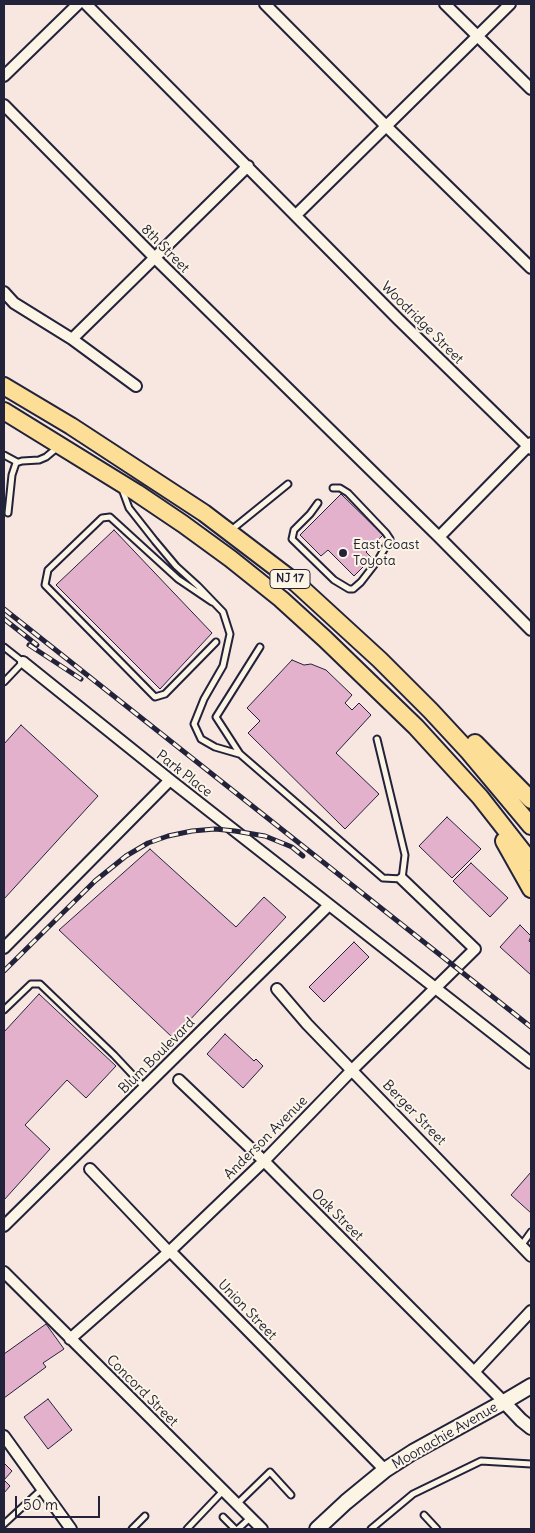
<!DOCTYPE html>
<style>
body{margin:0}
#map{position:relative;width:535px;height:1533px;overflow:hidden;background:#f7e7e0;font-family:Delius,sans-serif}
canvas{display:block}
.frame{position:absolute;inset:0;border:5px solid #22223b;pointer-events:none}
.scale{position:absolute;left:15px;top:1496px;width:85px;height:22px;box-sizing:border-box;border:2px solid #22223b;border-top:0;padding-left:6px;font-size:15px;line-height:18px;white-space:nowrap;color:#22223b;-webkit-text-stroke:4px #fcf5e5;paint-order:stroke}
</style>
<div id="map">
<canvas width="535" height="1533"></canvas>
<div class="frame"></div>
<div class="scale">50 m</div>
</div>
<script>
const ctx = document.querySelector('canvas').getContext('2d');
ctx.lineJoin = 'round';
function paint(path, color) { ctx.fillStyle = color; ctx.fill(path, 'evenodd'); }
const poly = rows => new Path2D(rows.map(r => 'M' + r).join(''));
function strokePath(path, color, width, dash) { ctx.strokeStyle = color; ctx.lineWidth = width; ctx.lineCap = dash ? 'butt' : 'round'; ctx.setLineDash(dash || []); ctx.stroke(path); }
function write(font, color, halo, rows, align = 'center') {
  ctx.font = font + ' Delius,sans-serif'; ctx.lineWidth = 4; ctx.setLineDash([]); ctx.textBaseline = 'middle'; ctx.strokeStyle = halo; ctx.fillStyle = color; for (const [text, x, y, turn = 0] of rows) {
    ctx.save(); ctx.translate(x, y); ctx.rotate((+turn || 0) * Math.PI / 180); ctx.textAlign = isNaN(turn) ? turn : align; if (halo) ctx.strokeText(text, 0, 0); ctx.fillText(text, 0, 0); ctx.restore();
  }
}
const building = poly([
 [341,494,383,535,366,552,372,558,354,576,328,550,321,556,300,535,341,494],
 [114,530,212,633,160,689,56,585,114,530],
 [292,660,304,665,311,664,326,670,352,695,345,703,352,710,359,703,371,715,336,753,379,794,345,829,248,733,260,721,247,708,292,660],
 [21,725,98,796,4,899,4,744,21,725],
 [447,817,481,849,452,878,419,846,447,817],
 [150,849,236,927,264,897,286,917,173,1038,59,930,150,849],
 [471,863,508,898,490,917,453,881,471,863],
 [520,925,531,936,529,941,531,943,531,975,500,947,520,925],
 [354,942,369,957,324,1002,309,987,354,942],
 [39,994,116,1066,86,1098,67,1080,25,1125,50,1149,4,1200,4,1032,39,994],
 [225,1034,254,1061,256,1059,263,1066,243,1088,207,1054,225,1034],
 [531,1172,531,1213,511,1195,531,1172],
 [46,1324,64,1349,43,1363,46,1367,4,1398,4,1354,46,1324],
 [48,1399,72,1430,48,1449,24,1417,48,1399],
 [4,1463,12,1471,4,1480,4,1463],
 [4,1480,10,1486,4,1493,4,1480]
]);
paint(building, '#e4b1cd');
strokePath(building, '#22223b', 1);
const service = poly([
 [4,455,17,462],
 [122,489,129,508,155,541,176,566,198,586,223,612,230,634,223,666,204,699,194,724,201,739,215,747,239,754],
 [318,503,310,514,294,530,292,539,334,580,349,589,353,589,361,582,378,560,390,539,386,533,348,493,340,488,333,488],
 [8,513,12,475,16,463,22,461,39,460,46,457,58,447],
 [230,531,288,484],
 [212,602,178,579,110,517,102,518,48,570,45,585,155,697,165,694,216,642],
 [4,647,23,662,4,682],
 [260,647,216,717,240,754,383,878,402,879,405,855,377,739],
 [4,1010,31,984,40,984,114,1055,144,1087],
 [521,1246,531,1232],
 [237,1504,270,1472,291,1495],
 [424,1515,437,1529],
 [223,1517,235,1529],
 [4,1524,42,1489],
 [132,1529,145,1516],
 [187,1529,223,1491],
 [238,1529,250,1518],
 [371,1529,413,1494,481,1461,531,1464]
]);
const minor = poly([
 [86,4,398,319,531,449],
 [265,4,386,126,531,268],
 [445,4,531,89],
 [4,76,78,4],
 [4,105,155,258,439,537,531,630],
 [296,215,510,4],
 [4,292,14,303,72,339,136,386],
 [72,339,248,166],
 [439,537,531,443],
 [23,662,170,780,531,1063],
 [4,948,170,780],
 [277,989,307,1024,531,1256],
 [179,1080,264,1161,504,1402],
 [90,1169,166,1249,170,1251,385,1470],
 [4,1226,329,905],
 [4,1272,262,1529],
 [70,1339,170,1251,264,1161,353,1069,475,949,402,879],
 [474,1372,531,1311],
 [4,1436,71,1529]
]);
const tertiary = poly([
 [504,1402,521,1420,531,1428]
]);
const secondary = poly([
 [317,1529,346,1502,385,1470,413,1452,504,1402,531,1386]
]);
const trunk = poly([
 [4,386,71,426,204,513,296,583,380,660,431,711,469,752,531,826],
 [4,411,137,493,183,524,231,559,281,599,325,639,416,727,480,797,531,862],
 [475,743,531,800],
 [504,841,531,889]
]);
strokePath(service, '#22223b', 9);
strokePath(minor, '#22223b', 14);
strokePath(tertiary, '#22223b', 16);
strokePath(secondary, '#22223b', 18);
strokePath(trunk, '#22223b', 20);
strokePath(service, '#fcf5e5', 5);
strokePath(minor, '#fcf5e5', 10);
strokePath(tertiary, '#fcf5e5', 12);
strokePath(secondary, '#fcf5e5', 14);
strokePath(trunk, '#fcde96', 16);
const rail = poly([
 [4,609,531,1027],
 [4,619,37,645],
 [29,645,81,679],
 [4,971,95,881,126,856,148,843,168,836,192,831,215,829,235,831,265,836,292,847,303,856]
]);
strokePath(rail, '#22223b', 5);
strokePath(rail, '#fcf5e5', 3, [9]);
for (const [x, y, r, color] of [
 [343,553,5,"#22223b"]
]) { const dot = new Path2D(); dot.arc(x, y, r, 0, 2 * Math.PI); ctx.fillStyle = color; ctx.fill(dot); strokePath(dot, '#fcf5e5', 2); }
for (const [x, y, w] of [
 [290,579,40]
]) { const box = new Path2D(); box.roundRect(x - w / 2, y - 9.5, w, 19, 4); ctx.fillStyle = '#fcf5e5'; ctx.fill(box); strokePath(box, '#22223b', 1); }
write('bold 12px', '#22223b', null, [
 ["NJ 17",290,579]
]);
write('14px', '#22223b', '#fcf5e5', [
 ["8th Street",165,249,45],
 ["Woodridge Street",422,323,45],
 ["Park Place",184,774,38],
 ["Blum Boulevard",157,1056,-45],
 ["Berger Street",414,1113,46],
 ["Anderson Avenue",266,1138,-45],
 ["Oak Street",337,1215,45],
 ["Union Street",247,1310,46],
 ["Concord Street",142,1391,45],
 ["Moonachie Avenue",445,1436,-30]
]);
write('14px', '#22223b', '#fcf5e5', [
 ["East Coast",353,545],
 ["Toyota",353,561]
], 'left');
</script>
